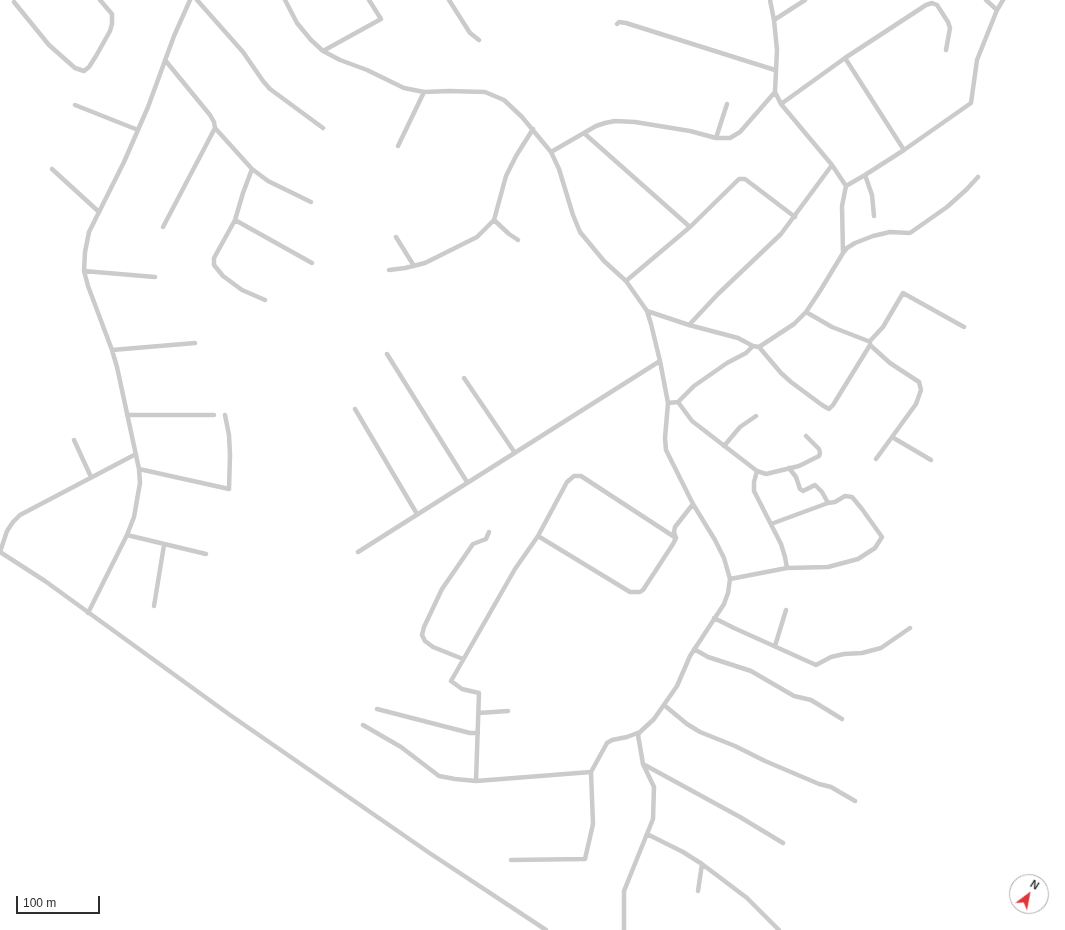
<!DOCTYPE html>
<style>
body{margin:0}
#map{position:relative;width:1065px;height:930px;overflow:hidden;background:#fff;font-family:Arial,sans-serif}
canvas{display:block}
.north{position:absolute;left:1009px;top:874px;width:40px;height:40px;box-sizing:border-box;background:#fff;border:1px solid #ababab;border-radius:50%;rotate:32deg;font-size:11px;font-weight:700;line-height:16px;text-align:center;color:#2e2e2e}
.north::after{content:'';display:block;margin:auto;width:14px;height:18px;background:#e0353d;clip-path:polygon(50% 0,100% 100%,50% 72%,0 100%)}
.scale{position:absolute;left:16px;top:896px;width:84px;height:18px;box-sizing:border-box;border:2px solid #2e2e2e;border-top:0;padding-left:5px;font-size:12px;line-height:14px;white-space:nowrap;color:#2e2e2e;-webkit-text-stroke:3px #fff;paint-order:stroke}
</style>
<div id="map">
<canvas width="1065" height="930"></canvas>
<div class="north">N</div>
<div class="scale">100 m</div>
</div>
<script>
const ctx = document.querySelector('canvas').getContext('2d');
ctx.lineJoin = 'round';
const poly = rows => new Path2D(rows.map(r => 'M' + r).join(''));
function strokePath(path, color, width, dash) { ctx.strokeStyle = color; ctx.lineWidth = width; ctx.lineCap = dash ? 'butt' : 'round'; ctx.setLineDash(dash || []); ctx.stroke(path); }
strokePath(poly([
 [197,0,243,52,263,81,270,89,323,128],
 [285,0,297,23,311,40,323,51,340,60,367,70,404,88,424,92,449,91,485,92,504,100,522,117,551,152,559,169,573,215,580,232,604,261,626,281,647,311,651,324,660,361,668,403,665,438,666,450,693,504,715,540,724,558,730,579,728,593,724,604,690,656,677,686,654,719,640,732,627,737,612,740,607,743,591,772],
 [449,0,470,33,479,40],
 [14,2,49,45,75,68,84,71,89,67,96,56,110,31,112,24,112,14,100,0],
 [997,10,1003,0],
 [774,20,805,0],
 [617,24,619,22,626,23,775,70],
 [323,51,381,19,369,0],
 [845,58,904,150],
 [165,60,210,115,214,122,215,128,252,169,268,181,311,202],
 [781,104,845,58,926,5,932,3,937,5,948,22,950,28,946,50],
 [75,105,138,130],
 [585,134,690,227],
 [716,138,727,104],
 [398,146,424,92],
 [551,152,596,126,605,123,615,121,635,122,690,131,716,138,730,138,740,132,775,92],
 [52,169,99,212],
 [252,169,243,193,235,220,214,258,214,265,223,276,242,290,265,300],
 [865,175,872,195,874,216],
 [846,186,865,175,904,150,971,103,977,60,997,10,986,0],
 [235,220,312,263],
 [494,220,509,234,518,240],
 [163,227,215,128],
 [396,237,414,266],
 [843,253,847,248,855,243,873,236,890,232,910,233,947,207,966,190,978,177],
 [389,270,405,268,425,263,477,237,494,220,506,176,516,156,533,129],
 [84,271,155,277],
 [626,281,690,227,739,179,745,179,795,217],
 [647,311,689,325,738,338,753,346],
 [806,312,832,327,868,341,870,341],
 [689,325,718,294,781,234,832,165],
 [870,345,890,363,919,382,921,390,916,404,876,459],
 [759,347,781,373,791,382,822,405,829,409,833,405,870,345,870,341,883,327,903,293,964,327],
 [112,350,195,343],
 [387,354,467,482],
 [464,378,515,453],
 [678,402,694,386,727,363,746,353,753,346,759,347,794,324,806,312,820,291,843,253,842,206,846,186,832,165,781,104,775,92,777,50,774,20,770,0],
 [668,403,678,402,692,421,757,471,766,474,799,466,819,456,820,453,819,449,806,436],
 [355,409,417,514],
 [127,415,214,415],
 [892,437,931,460],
 [74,440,91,477],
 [724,446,740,427,756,416],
 [139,469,229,489,230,455,229,435,225,415],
 [757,471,754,482,754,491,781,544,785,557,787,568,828,567,858,559,875,548,882,537,862,509,852,497,845,496,835,502,828,503,822,492,815,485,803,491,800,489,796,477,789,468],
 [771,524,828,503],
 [127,535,206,554],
 [538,536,630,592,640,592,643,590,673,544,676,538,674,532,675,527,693,504],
 [0,552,45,581,230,715,428,852,546,930],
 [0,552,7,531,13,522,20,515,136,454],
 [358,552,660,361],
 [730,579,787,568],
 [154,606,164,545],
 [88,613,127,535,134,517,140,483,139,469,117,367,112,350,88,286,84,271,85,252,89,232,124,162,148,107,174,36,190,0],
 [714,618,734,628,816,665,831,657,844,654,862,653,881,648,910,628],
 [775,646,786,610],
 [694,649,708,657,751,671,794,696,811,700,842,719],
 [463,659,433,647,425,641,422,635,424,627,442,589,473,544,486,539,489,532],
 [664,705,687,724,700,732,735,746,765,761,819,784,831,787,855,801],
 [377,709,470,733,478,733],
 [479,713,508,711],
 [363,725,401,747,439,776,455,779,476,781,591,772,593,824,585,859,511,860],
 [643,764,740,817,783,843],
 [476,781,479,693,462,689,451,681,515,569,538,536,567,482,574,476,581,476,676,538],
 [647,834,683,852,702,864,747,898,779,930],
 [698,891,702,864],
 [624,930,624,891,653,819,654,787,643,764,638,735,640,732]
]), '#cbcbcb', 4.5);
</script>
